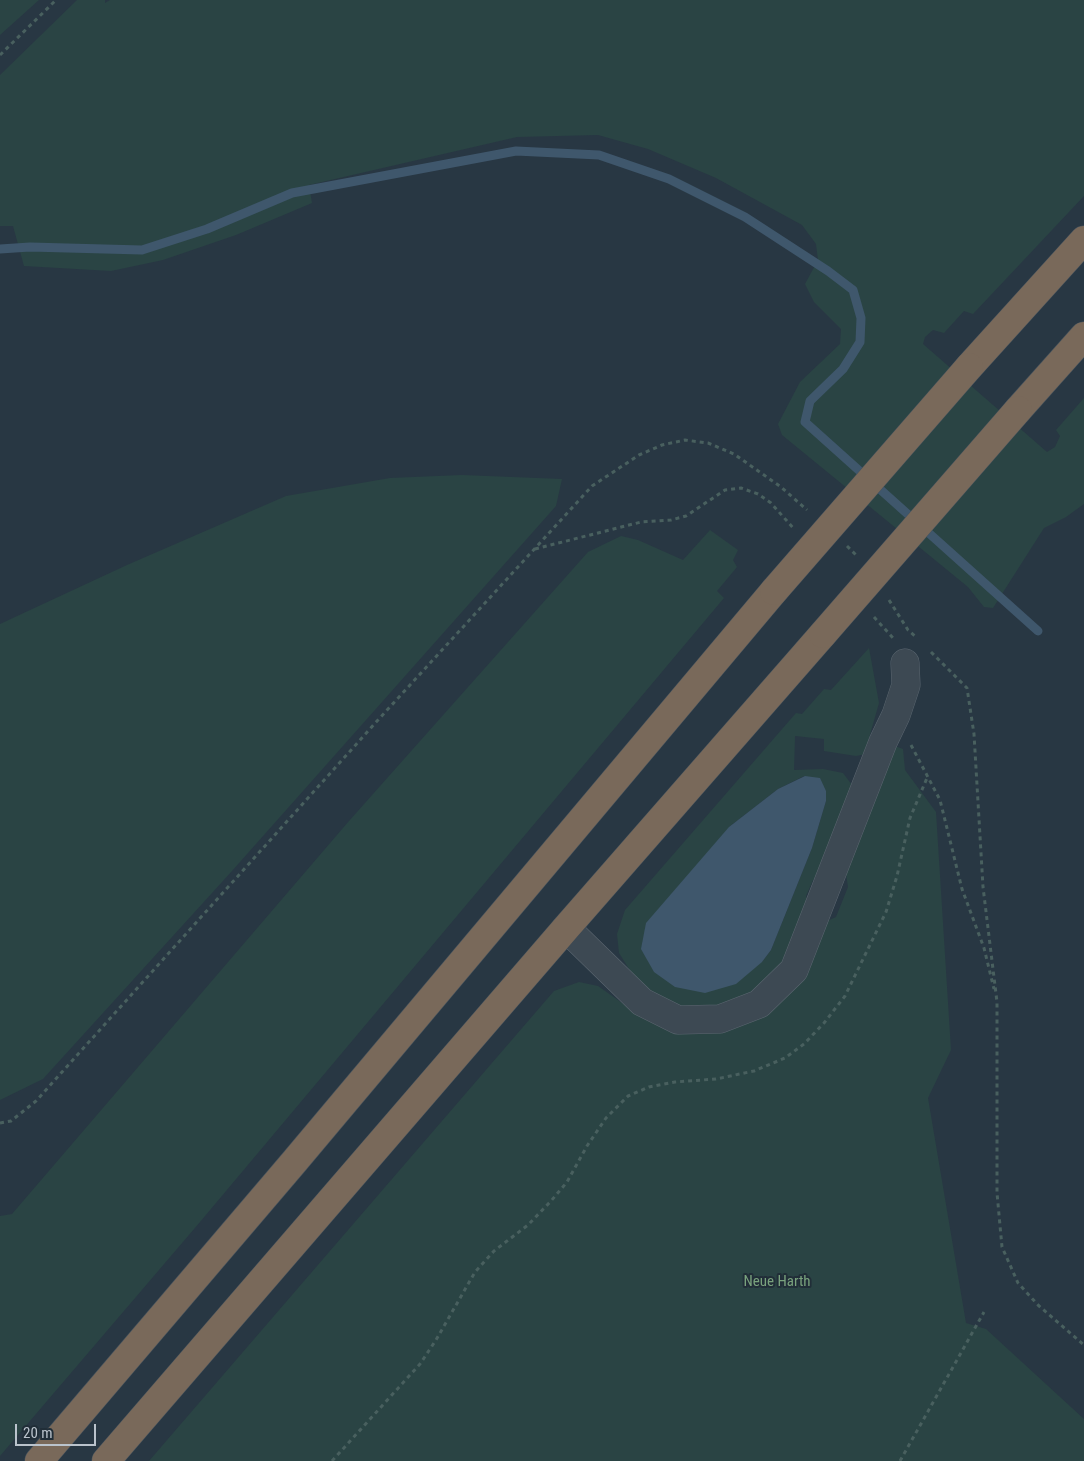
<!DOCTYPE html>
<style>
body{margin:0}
#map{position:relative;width:1084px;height:1461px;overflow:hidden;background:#283743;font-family:"Roboto Condensed",sans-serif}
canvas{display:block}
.scale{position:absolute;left:15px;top:1424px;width:81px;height:22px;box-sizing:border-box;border:2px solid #bac3cc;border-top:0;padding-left:6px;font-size:15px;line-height:18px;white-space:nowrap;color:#bac3cc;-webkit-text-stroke:4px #212e38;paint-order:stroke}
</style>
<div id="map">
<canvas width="1084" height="1461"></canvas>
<div class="scale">20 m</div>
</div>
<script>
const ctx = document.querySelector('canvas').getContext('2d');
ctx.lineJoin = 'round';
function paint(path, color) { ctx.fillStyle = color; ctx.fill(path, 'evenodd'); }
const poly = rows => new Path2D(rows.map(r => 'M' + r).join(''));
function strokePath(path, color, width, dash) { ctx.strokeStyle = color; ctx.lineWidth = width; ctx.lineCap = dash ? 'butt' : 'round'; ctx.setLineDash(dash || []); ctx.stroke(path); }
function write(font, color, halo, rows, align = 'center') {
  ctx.font = font + ' "Roboto Condensed",sans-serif'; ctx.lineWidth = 4; ctx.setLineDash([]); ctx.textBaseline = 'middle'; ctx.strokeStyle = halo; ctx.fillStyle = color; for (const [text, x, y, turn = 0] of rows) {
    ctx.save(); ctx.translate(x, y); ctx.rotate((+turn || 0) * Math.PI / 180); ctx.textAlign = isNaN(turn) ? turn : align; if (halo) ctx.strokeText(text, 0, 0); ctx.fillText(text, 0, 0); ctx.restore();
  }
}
paint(poly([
 [0,0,39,0,0,35],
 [77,0,105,0,105,3,110,0,1084,0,1084,196,973,314,964,311,944,333,933,330,925,337,923,344,1047,452,1055,447,1060,436,1056,430,1084,398,1084,504,1066,517,1044,528,993,608,984,607,968,587,782,435,778,424,800,382,840,344,841,329,814,302,805,284,818,260,816,244,802,225,716,178,648,149,598,135,517,137,309,185,312,203,236,235,163,260,111,271,24,266,13,226,0,226,0,75],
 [462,475,562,479,556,506,232,871,43,1079,0,1100,0,624,127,565,286,496,390,478],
 [710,530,738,550,733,560,737,567,717,591,724,598,200,1222,0,1456,0,1216,12,1214,349,821,588,552,621,536,638,540,683,560],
 [869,648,879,703,869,738,875,740,866,754,856,756,824,751,824,739,795,736,794,770,823,769,843,773,855,789,825,872,813,880,806,896,809,908,789,955,753,997,716,1010,678,1010,649,993,631,972,619,953,617,934,625,910,796,713,802,714,824,689,831,690],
 [804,776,826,791,826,801,812,848,771,950,762,962,729,827,778,789],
 [892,745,903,749,905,770,936,812,951,1050,928,1098,966,1323,986,1329,1084,1419,1084,1461,149,1461,554,991,579,982,598,986,635,1012,719,1030,825,922,836,917,848,887,846,874]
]), '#2a4444');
paint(poly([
 [805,776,820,778,826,791,826,801,812,848,771,950,762,962,736,984,705,993,675,987,654,972,641,949,646,923,729,827,778,789]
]), '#3f576c');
strokePath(poly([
 [0,249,30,247,142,250,207,229,292,193,516,151,599,155,669,179,745,217,828,271,853,290,861,318,860,342,843,369,810,401,805,422,1038,631]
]), '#3f576c', 9);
const minor = poly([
 [566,928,642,1002,678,1020,720,1019,759,1004,794,970,883,742,896,715,906,685,905,663]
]);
const highway = poly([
 [969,367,1084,240],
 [1018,410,1084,336],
 [39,1461,294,1162,774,591],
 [106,1461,566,928,823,634]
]);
strokePath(minor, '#5b6670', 29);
strokePath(highway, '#47535d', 29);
strokePath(poly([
 [0,55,56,0],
 [847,546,857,556],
 [535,549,641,522,671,520,686,516,725,490,741,488,758,494,771,503,794,529],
 [889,600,908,630,916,637],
 [874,617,893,638],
 [931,652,967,688,974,734,983,887,997,1002,997,1193,1002,1247,1018,1283,1038,1305,1084,1345],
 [911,745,940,800,962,889,984,948,994,989],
 [0,1123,11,1121,36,1101,378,720,592,486,639,455,662,445,685,440,708,443,734,454,781,487,807,510],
 [332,1461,420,1364,436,1340,475,1272,494,1251,528,1225,551,1201,567,1182,587,1146,606,1118,628,1096,649,1087,675,1082,716,1079,754,1071,785,1058,804,1044,824,1023,845,996,886,912,897,876,910,818,927,778],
 [900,1461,984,1312]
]), '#49605f', 3, [4, 4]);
strokePath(minor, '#3d4953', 28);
strokePath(highway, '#79695a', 28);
const highwayBridge = poly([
 [774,591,969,367],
 [823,634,1018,410]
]);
strokePath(highwayBridge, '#47535d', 29, []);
strokePath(highwayBridge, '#79695a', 28);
write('15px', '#79a27d', '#212e38', [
 ["Neue Harth",777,1282]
]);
</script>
